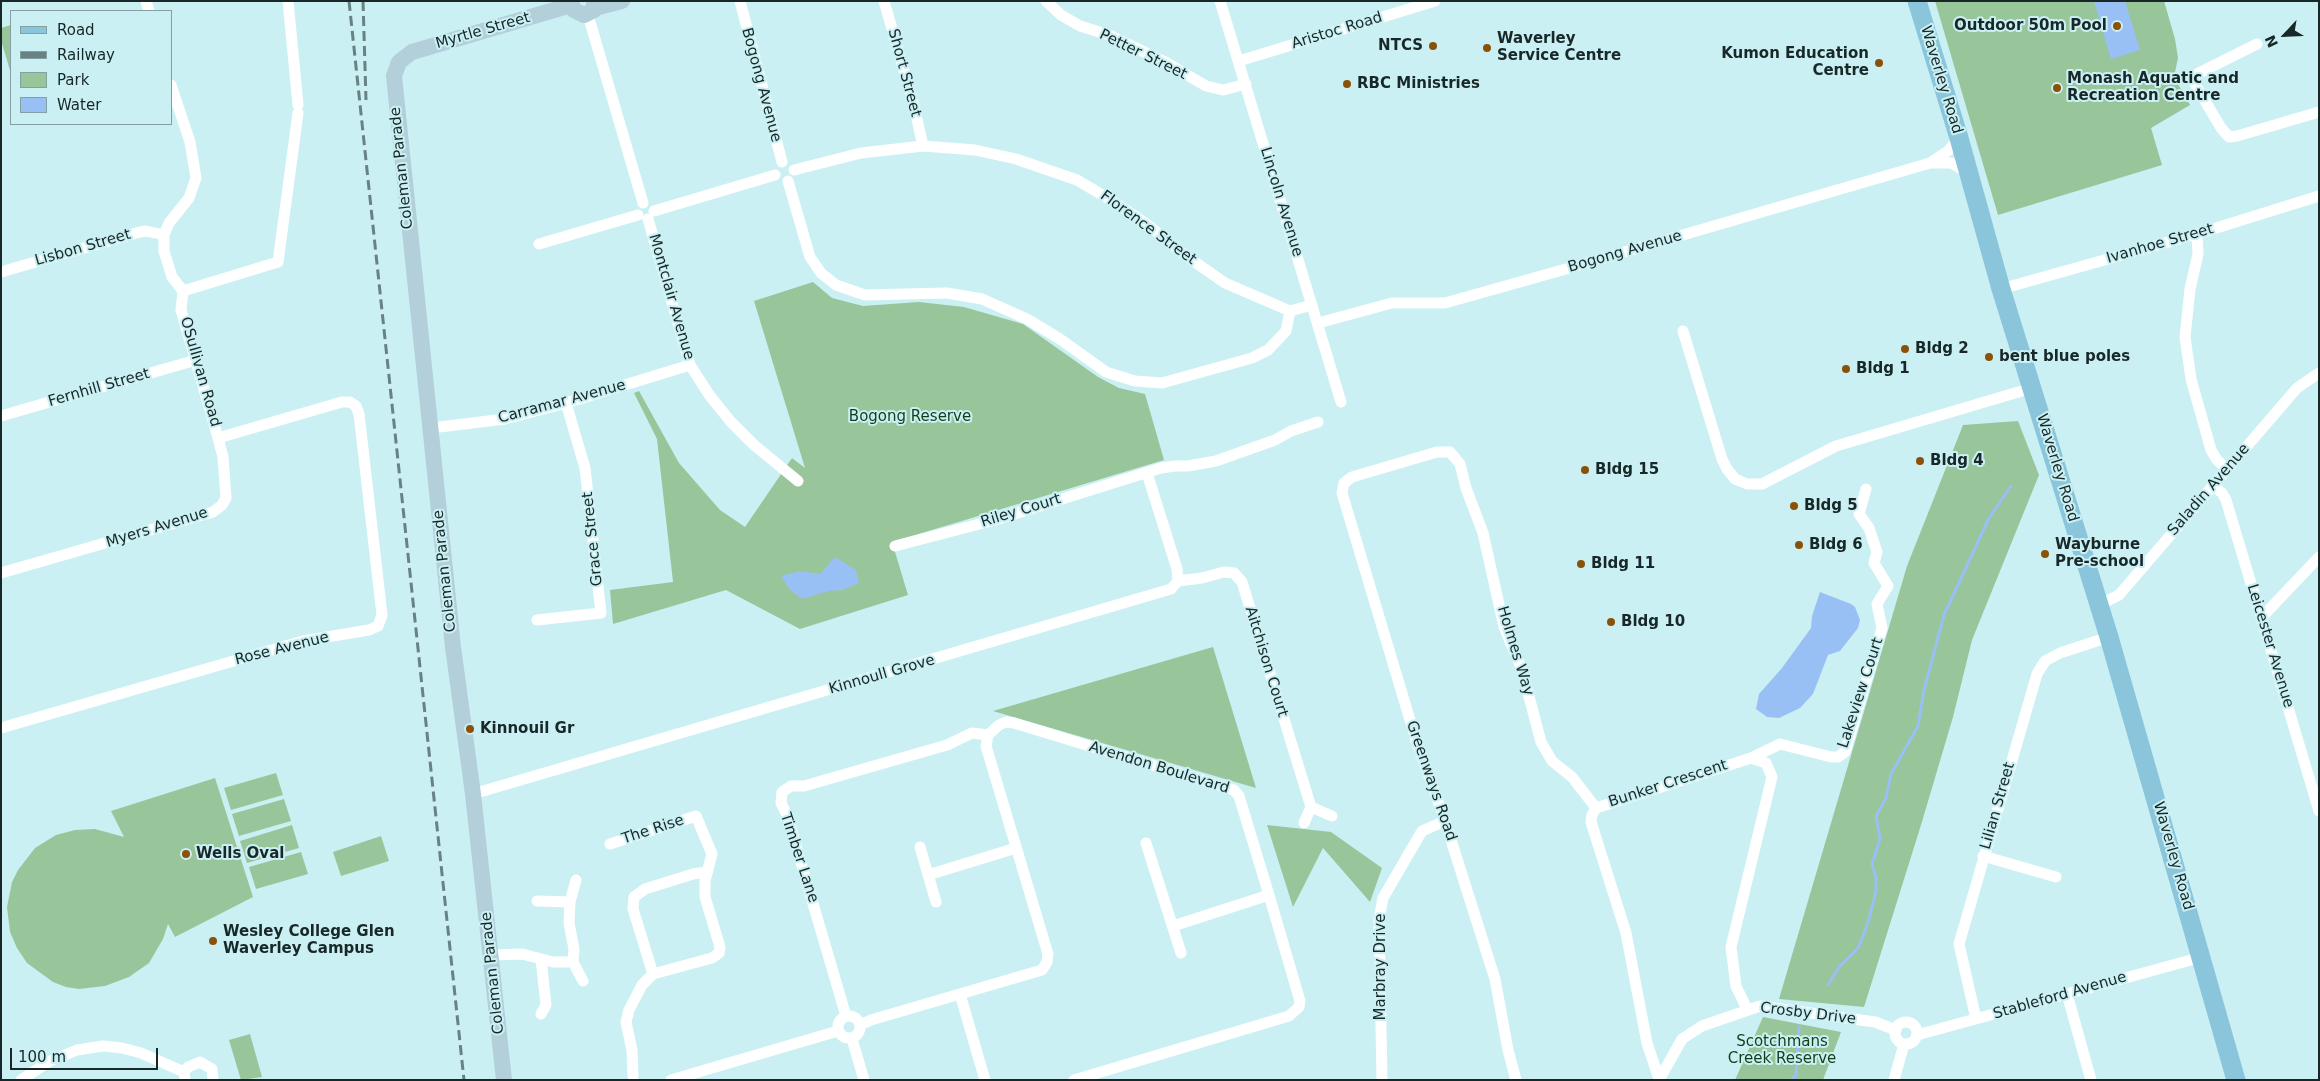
<!DOCTYPE html>
<style>
body{margin:0}
#map{position:relative;width:2320px;height:1081px;overflow:hidden;background:#caf0f3;font-family:"DejaVu Sans",sans-serif}
canvas{display:block}
.frame{position:absolute;inset:0;border:2px solid #182728;pointer-events:none}
.legend{position:absolute;left:10px;top:10px;width:162px;height:115px;box-sizing:border-box;background:#caf0f3;border:1px solid #83a0a2;margin:0;padding:6px 9px;list-style:none;font-size:15px;color:#182728}
.legend li{display:flex;align-items:center;gap:10px;height:25px}
.legend b{width:25px;border:1px solid #83a0a2}
.north{position:absolute;left:2260px;top:10px;width:50px;height:50px;-webkit-text-stroke:4px #caf0f3;paint-order:stroke;rotate:245deg;font-size:14px;font-weight:700;line-height:20px;text-align:center;color:#182728}
.north::after{content:'';display:block;margin:auto;width:18px;height:22px;background:#182728;clip-path:polygon(50% 0,100% 100%,50% 72%,0 100%)}
.scale{position:absolute;left:10px;top:1048px;width:148px;height:22px;box-sizing:border-box;border:2px solid #182728;border-top:0;padding-left:6px;font-size:15px;line-height:18px;white-space:nowrap;color:#182728;-webkit-text-stroke:4px #caf0f3;paint-order:stroke}
</style>
<div id="map">
<canvas width="2320" height="1081"></canvas>
<div class="frame"></div>
<ul class="legend">
<li><b style="height:6px;background:#8ac5dc"></b>Road</li>
<li><b style="height:6px;background:#688284"></b>Railway</li>
<li><b style="height:14px;background:#99c59b"></b>Park</li>
<li><b style="height:14px;background:#99c0f4"></b>Water</li>
</ul>
<div class="north">N</div>
<div class="scale">100 m</div>
</div>
<script>
const ctx = document.querySelector('canvas').getContext('2d');
ctx.lineJoin = 'round';
function paint(path, color) { ctx.fillStyle = color; ctx.fill(path, 'evenodd'); }
const poly = rows => new Path2D(rows.map(r => 'M' + r).join(''));
function strokePath(path, color, width, dash) { ctx.strokeStyle = color; ctx.lineWidth = width; ctx.lineCap = dash ? 'butt' : 'round'; ctx.setLineDash(dash || []); ctx.stroke(path); }
function write(font, color, halo, rows, align = 'center') {
  ctx.font = font + ' "DejaVu Sans",sans-serif'; ctx.lineWidth = 4; ctx.setLineDash([]); ctx.textBaseline = 'middle'; ctx.strokeStyle = halo; ctx.fillStyle = color; for (const [text, x, y, turn = 0] of rows) {
    ctx.save(); ctx.translate(x, y); ctx.rotate((+turn || 0) * Math.PI / 180); ctx.textAlign = isNaN(turn) ? turn : align; if (halo) ctx.strokeText(text, 0, 0); ctx.fillText(text, 0, 0); ctx.restore();
  }
}
paint(poly([
 [1935,1,2164,1,2175,39,2178,58,2174,77,2190,105,2151,128,2162,165,1998,215],
 [11,25,11,74,1,40,1,28],
 [813,282,832,298,863,306,919,302,964,307,1023,324,1098,377,1119,388,1145,394,1164,460,892,542,908,595,800,629,726,590,613,624,610,590,673,582,657,439,634,393,639,391,679,463,720,510,745,527,792,458,805,468,754,301],
 [2018,421,2039,475,1972,640,1953,717,1921,825,1864,1007,1779,999,1907,566,1963,425],
 [1213,647,1256,788,993,711],
 [276,773,283,795,231,810,224,788],
 [215,778,253,897,175,937,168,924,163,939,149,963,129,977,105,986,79,989,66,987,53,982,27,963,17,948,10,932,7,907,12,882,18,870,35,848,56,835,75,830,95,829,124,837,111,811],
 [284,799,291,821,239,836,232,814],
 [292,825,299,848,247,863,240,841],
 [1267,825,1331,832,1382,868,1370,902,1323,848,1293,907],
 [381,836,389,861,341,876,333,852],
 [301,852,308,874,256,889,249,867],
 [1763,1017,1841,1032,1823,1080,1735,1080],
 [250,1034,262,1077,241,1080,229,1040]
]), '#99c59b');
paint(poly([
 [2094,1,2125,1,2140,50,2111,59],
 [835,557,856,570,859,583,843,590,829,591,802,599,790,590,781,576,800,571,820,574],
 [1820,592,1851,604,1855,607,1860,620,1858,628,1840,651,1828,655,1813,694,1800,708,1779,718,1767,717,1756,709,1759,694,1782,668,1811,628,1812,616]
]), '#99c0f4');
strokePath(poly([
 [1828,985,1839,967,1858,948,1868,923,1876,891,1876,878,1872,864,1880,839,1876,816,1886,798,1891,774,1918,726,1924,690,1944,615,1989,518,2011,486],
 [1792,1080,1796,1075,1799,1027]
]), '#99c0f4', 3);
strokePath(poly([
 [146,1,149,11],
 [288,1,298,105],
 [740,1,782,162],
 [884,1,914,106,923,146],
 [1046,1,1061,15,1080,26,1109,35,1167,63,1206,86,1223,90,1246,84],
 [1220,1,1341,402],
 [588,15,643,203],
 [2257,44,2191,77,2221,128,2229,137,2237,136,2319,112],
 [1239,61,1435,1],
 [171,85,190,142,196,178,189,198,169,223,164,235,164,251,172,277,183,291,181,310,218,438],
 [1932,163,1952,163,1968,173],
 [794,170,861,153,923,146,975,150,1016,159,1077,180,1114,202,1148,225,1182,253,1225,283,1290,311],
 [788,181,810,257,821,273,836,285,865,295,947,293,982,299,1027,319,1060,339,1106,372,1135,381,1162,383,1252,358,1268,350,1286,331,1290,311,1312,305],
 [654,211,775,175],
 [648,219,690,365,710,396,731,422,754,445,798,481],
 [2197,234,2198,254,2190,289,2185,337,2191,379,2211,450,2217,460,2227,469],
 [539,244,638,215],
 [1,272,140,232,146,231,164,235],
 [2001,289,2197,234,2319,196],
 [183,291,278,262,298,113],
 [1318,323,1392,303,1445,303,1566,269,1930,163,1948,151,1959,138],
 [1683,331,1722,459,1727,469,1735,479,1747,484,1762,484,1836,446,2032,388],
 [1,416,196,360],
 [431,428,505,419,566,403,690,365],
 [2212,485,2222,493,2226,500,2319,811],
 [895,546,995,520,1161,468,1175,466,1188,466,1216,461,1275,440,1291,431,1318,422],
 [1,573,213,512,222,505,226,498,223,457,218,438,342,402,350,402,356,406,359,414,382,615,378,626,369,630,303,641,1,728],
 [1178,581,1202,578,1224,572,1234,573,1242,582,1311,807],
 [2099,605,2119,595,2297,388,2319,373],
 [2262,617,2319,557],
 [537,620,601,613,585,468,566,403],
 [1751,758,1780,744,1831,757,1838,757,1845,752,1882,628,1877,604,1888,586,1874,563,1877,552,1869,528,1859,514,1866,489],
 [473,794,1171,589,1178,581,1177,569,1147,473],
 [1304,823,1311,807,1332,816],
 [1146,843,1181,953],
 [610,844,696,816,712,854,705,881,705,897,720,947,719,953,712,958,653,974,642,985,629,1010,626,1022,632,1050,633,1076],
 [920,847,936,902],
 [1983,856,2056,877],
 [928,875,1016,848],
 [576,880,570,902,569,923,574,949,573,962,583,981],
 [537,901,570,902],
 [1173,926,1269,895],
 [492,955,522,954,553,962,573,962],
 [653,974,633,909,634,897,645,889,693,874,707,872],
 [960,994,985,1080],
 [2067,994,2091,1080],
 [541,1014,546,1005,541,959],
 '838 1027a11 11 0 1 1 22 0a11 11 0 1 1-22 0Z',
 [846,1016,787,815,781,803,782,792,791,786,804,786,947,745,972,733,988,735],
 [1976,1019,1959,944,2037,674,2045,661,2060,653,2109,637],
 '1895 1033a11 11 0 1 1 22 0a11 11 0 1 1-22 0Z',
 [860,1025,871,1020,1042,970,1047,962,1048,954,986,746,988,735,999,725,1006,722,1014,723,1234,790,1239,796,1269,895,1300,1001,1299,1007,1289,1016,1074,1080],
 [1917,1035,2202,957],
 [852,1039,864,1080],
 [185,1079,184,1072,188,1067,200,1062,212,1069,213,1080],
 [1659,1079,1647,1043,1626,933,1591,822,1592,815,1596,808,1751,758,1766,763,1772,777,1731,947,1736,986,1747,1009],
 [21,1080,50,1061,77,1050,103,1046,122,1048,141,1053,184,1072],
 [671,1080,838,1031],
 [1382,1080,1379,919,1383,898,1422,831,1445,821],
 [1516,1080,1508,1050,1495,979,1445,821,1416,740,1342,493,1344,483,1352,477,1437,452,1450,452,1460,464,1466,488,1483,533,1504,627,1522,670,1541,742,1552,761,1572,777,1596,808],
 [1659,1080,1682,1039,1702,1026,1760,1006,1875,1022,1896,1030],
 [1894,1080,1904,1044]
]), '#fff', 11);
strokePath(poly([
 [570,1,574,10,584,15,594,10,594,1],
 [595,8,622,1],
 [504,1080,473,794,453,647,394,76,399,62,412,52,571,5]
]), '#b3cfda', 16);
strokePath(poly([
 [1917,1,1959,138,2001,289,2109,637,2236,1080]
]), '#8ac5dc', 19);
strokePath(poly([
 [349,1,464,1080],
 [363,1,366,100]
]), '#688284', 3, [10, 5]);
for (const [x, y, r, color] of [
 [2117,26,5,"#8a5107"],
 [1433,46,5,"#8a5107"],
 [1487,48,5,"#8a5107"],
 [1879,63,5,"#8a5107"],
 [1347,84,5,"#8a5107"],
 [2057,88,5,"#8a5107"],
 [1905,349,5,"#8a5107"],
 [1989,357,5,"#8a5107"],
 [1846,369,5,"#8a5107"],
 [1920,461,5,"#8a5107"],
 [1585,470,5,"#8a5107"],
 [1794,506,5,"#8a5107"],
 [1799,545,5,"#8a5107"],
 [2045,554,5,"#8a5107"],
 [1581,564,5,"#8a5107"],
 [1611,622,5,"#8a5107"],
 [470,729,5,"#8a5107"],
 [186,854,5,"#8a5107"],
 [213,941,5,"#8a5107"]
]) { const dot = new Path2D(); dot.arc(x, y, r, 0, 2 * Math.PI); ctx.fillStyle = color; ctx.fill(dot); strokePath(dot, '#caf0f3', 2); }
write('bold 15px', '#182728', '#caf0f3', [
 ["Outdoor 50m Pool",2107,26,"right"],
 ["Waverley",1497,39],
 ["Service Centre",1497,56],
 ["NTCS",1423,46,"right"],
 ["Kumon Education",1869,54,"right"],
 ["Centre",1869,71,"right"],
 ["Monash Aquatic and",2067,79],
 ["Recreation Centre",2067,96],
 ["RBC Ministries",1357,84],
 ["Bldg 2",1915,349],
 ["bent blue poles",1999,357],
 ["Bldg 1",1856,369],
 ["Bldg 4",1930,461],
 ["Bldg 15",1595,470],
 ["Bldg 5",1804,506],
 ["Bldg 6",1809,545],
 ["Wayburne",2055,545],
 ["Pre-school",2055,562],
 ["Bldg 11",1591,564],
 ["Bldg 10",1621,622],
 ["Kinnouil Gr",480,729],
 ["Wells Oval",196,854],
 ["Wesley College Glen",223,932],
 ["Waverley Campus",223,949]
], 'left');
write('15px', '#182728', '#caf0f3', [
 ["Myrtle Street",483,31,-16],
 ["Aristoc Road",1337,31,-17],
 ["Petter Street",1143,55,26],
 ["Short Street",904,73,75],
 ["Waverley Road",1941,80,73],
 ["Bogong Avenue",761,85,75],
 ["Coleman Parade",402,168,-96],
 ["Lincoln Avenue",1281,202,73],
 ["Florence Street",1148,228,36],
 ["Ivanhoe Street",2160,244,-16],
 ["Lisbon Street",83,248,-16],
 ["Bogong Avenue",1625,252,-16],
 ["Montclair Avenue",671,297,74],
 ["OSullivan Road",200,372,74],
 ["Fernhill Street",99,388,-16],
 ["Carramar Avenue",562,402,-15],
 ["Waverley Road",2057,468,73],
 ["Saladin Avenue",2209,490,-49],
 ["Riley Court",1021,511,-17],
 ["Myers Avenue",157,528,-17],
 ["Grace Street",593,539,-96],
 ["Coleman Parade",445,571,-96],
 ["Leicester Avenue",2270,646,73],
 ["Rose Avenue",282,649,-14],
 ["Holmes Way",1515,651,73],
 ["Aitchison Court",1266,662,73],
 ["Kinnoull Grove",882,675,-16],
 ["Lakeview Court",1861,693,-72],
 ["Avendon Boulevard",1159,768,17],
 ["Greenways Road",1431,781,71],
 ["Bunker Crescent",1668,784,-18],
 ["Lilian Street",1998,806,-74],
 ["The Rise",653,830,-18],
 ["Waverley Road",2173,856,74],
 ["Timber Lane",799,858,72],
 ["Marbray Drive",1381,967,-90],
 ["Coleman Parade",493,973,-96],
 ["Stableford Avenue",2060,996,-16],
 ["Crosby Drive",1808,1014,7]
]);
write('15px', '#0f3e17', '#caf0f3', [
 ["Bogong Reserve",910,417],
 ["Scotchmans",1782,1042],
 ["Creek Reserve",1782,1059]
]);
</script>
